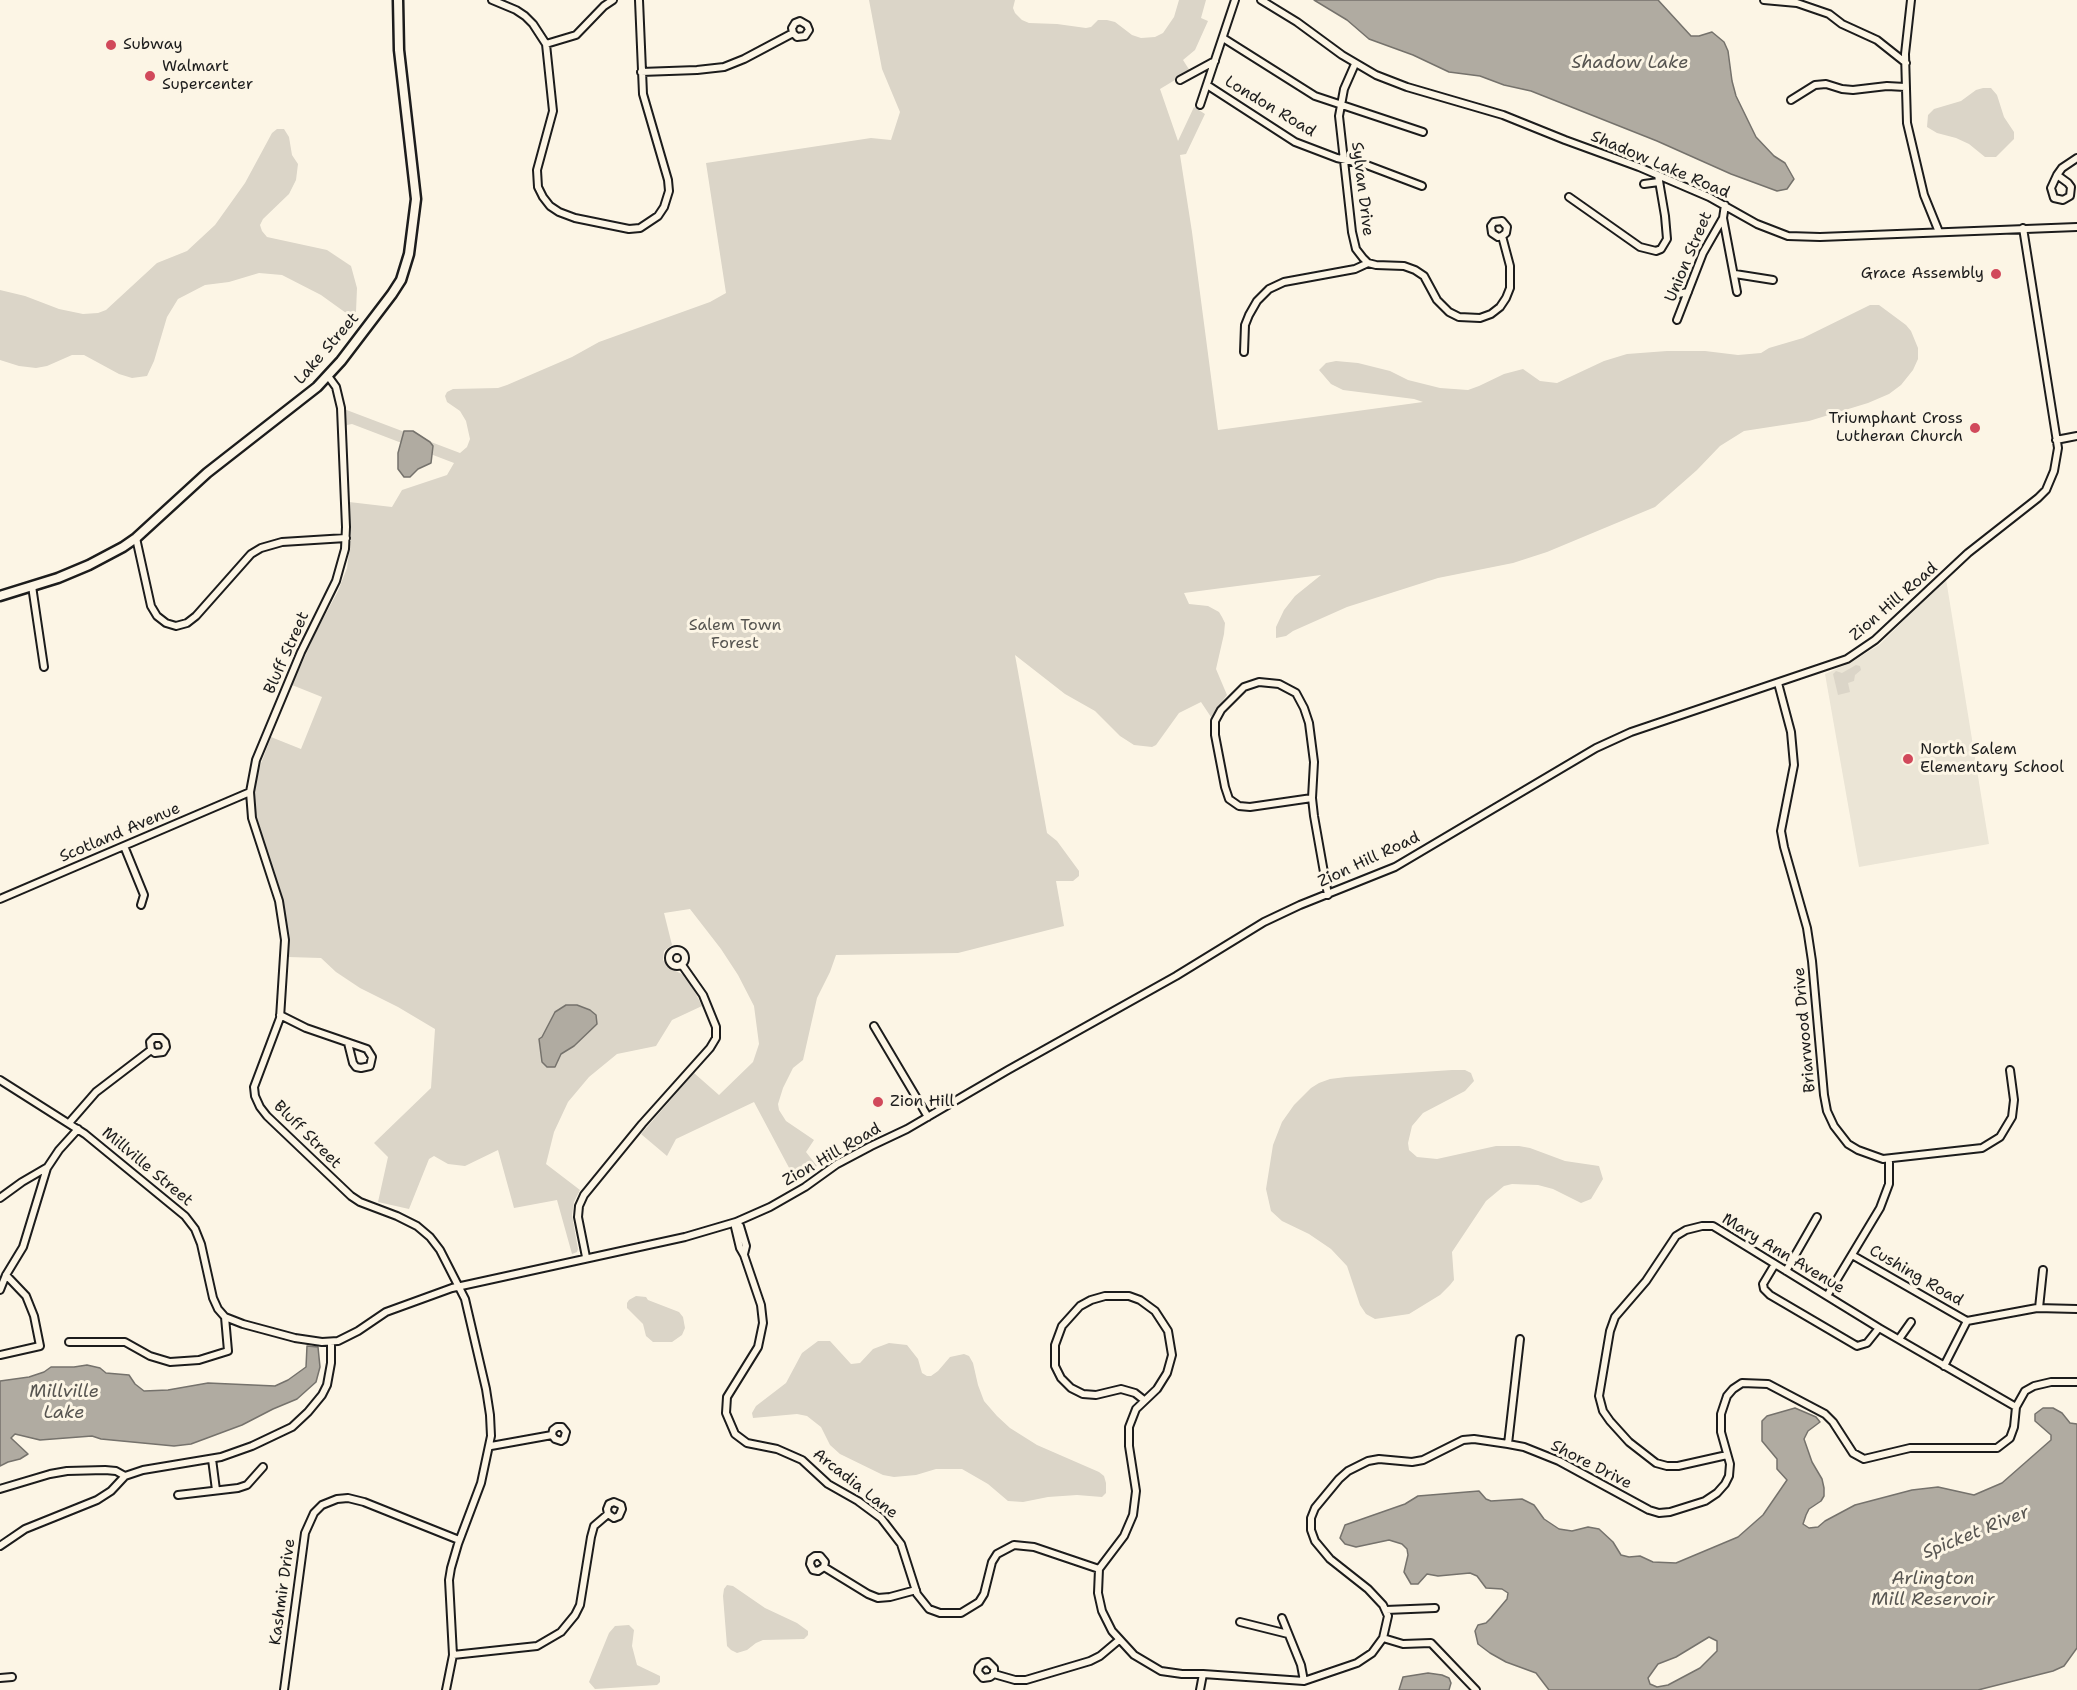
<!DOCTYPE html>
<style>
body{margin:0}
canvas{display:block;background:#fcf5e5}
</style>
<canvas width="2077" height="1690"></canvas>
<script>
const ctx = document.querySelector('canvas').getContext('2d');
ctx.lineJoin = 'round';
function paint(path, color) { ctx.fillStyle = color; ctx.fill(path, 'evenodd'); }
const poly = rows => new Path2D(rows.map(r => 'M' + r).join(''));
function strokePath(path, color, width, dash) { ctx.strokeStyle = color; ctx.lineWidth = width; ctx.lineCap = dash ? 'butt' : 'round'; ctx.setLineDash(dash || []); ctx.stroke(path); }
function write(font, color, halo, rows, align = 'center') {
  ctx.font = font + ' "Shantell Sans",sans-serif'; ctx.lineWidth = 6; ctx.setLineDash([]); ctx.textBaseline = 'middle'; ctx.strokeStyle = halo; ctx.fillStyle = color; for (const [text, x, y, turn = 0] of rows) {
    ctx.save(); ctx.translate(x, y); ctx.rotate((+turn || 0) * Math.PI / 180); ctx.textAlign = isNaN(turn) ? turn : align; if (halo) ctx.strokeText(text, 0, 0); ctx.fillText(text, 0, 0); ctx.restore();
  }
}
paint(poly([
 [1946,579,1989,844,1859,867,1825,674,1850,663,1879,645]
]), '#ebe5d6');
paint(poly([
 [869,0,1015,0,1013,8,1015,13,1022,20,1029,23,1057,24,1086,28,1091,27,1098,20,1107,20,1115,22,1132,35,1141,38,1155,37,1163,33,1174,17,1179,0,1206,0,1201,18,1208,21,1195,50,1183,60,1190,71,1160,89,1178,141,1194,107,1205,114,1186,154,1180,155,1192,232,1218,430,1423,402,1414,399,1343,390,1331,384,1319,370,1326,363,1336,361,1358,363,1390,371,1408,380,1440,388,1468,390,1479,386,1504,374,1523,369,1540,381,1557,383,1604,361,1627,354,1667,351,1705,351,1738,355,1761,353,1769,348,1803,338,1870,305,1879,305,1906,325,1911,331,1918,348,1918,359,1913,370,1901,385,1889,394,1868,403,1809,421,1744,431,1720,446,1697,470,1655,507,1547,552,1513,563,1438,578,1347,607,1293,631,1286,636,1276,638,1276,627,1284,610,1295,596,1321,575,1184,593,1189,604,1208,606,1219,612,1222,617,1225,623,1224,634,1216,669,1227,695,1211,717,1201,702,1179,713,1156,745,1152,747,1134,745,1120,736,1095,711,1065,694,1015,655,1047,833,1057,841,1079,871,1079,876,1073,881,1056,881,1064,926,958,953,836,955,830,972,817,998,803,1060,793,1068,783,1088,778,1104,779,1110,786,1121,814,1140,806,1152,817,1166,806,1173,795,1179,754,1102,676,1139,667,1156,641,1134,694,1073,719,1095,753,1062,759,1044,754,1006,738,975,721,949,690,909,664,913,672,945,664,951,663,960,669,968,682,974,693,988,702,1006,672,1020,656,1046,617,1054,589,1077,568,1102,554,1132,546,1164,580,1190,574,1202,572,1215,578,1249,577,1252,572,1254,557,1200,514,1208,498,1150,465,1166,448,1164,434,1156,429,1159,409,1209,378,1202,388,1157,374,1143,431,1088,435,1029,398,1007,360,988,336,972,321,958,288,957,284,910,255,811,255,789,257,774,271,737,301,749,322,697,292,685,316,632,338,591,347,568,351,536,349,502,392,507,402,490,447,475,454,463,352,424,347,425,345,429,344,409,460,453,467,447,470,439,466,421,460,411,447,402,445,396,447,392,453,389,498,388,507,385,572,357,599,342,710,302,726,293,706,163,871,138,891,140,900,112,882,69],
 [1983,88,1991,88,1997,95,2004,117,2014,132,2014,139,1996,157,1985,157,1969,144,1956,138,1937,133,1927,127,1928,115,1934,109,1961,101,1976,90],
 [277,129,284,129,289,137,292,155,298,164,296,180,289,194,263,219,260,225,262,231,267,237,327,250,351,266,357,288,356,312,346,313,321,295,282,275,259,273,229,282,205,285,178,299,167,317,154,361,147,376,132,378,119,374,84,355,72,355,47,366,36,368,19,366,0,360,0,290,25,296,59,309,83,314,98,313,106,310,157,263,187,251,215,225,245,183,272,133],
 [1856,665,1860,666,1861,670,1855,675,1854,681,1848,683,1850,692,1838,695,1833,674,1836,671,1842,673],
 [1452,1070,1465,1070,1471,1073,1474,1081,1465,1091,1423,1113,1412,1126,1408,1143,1409,1150,1417,1157,1437,1159,1496,1146,1519,1146,1530,1148,1565,1161,1599,1166,1603,1179,1591,1199,1581,1203,1553,1189,1538,1185,1512,1184,1504,1186,1486,1201,1452,1252,1454,1280,1450,1285,1440,1295,1409,1314,1375,1319,1366,1314,1360,1305,1347,1266,1331,1249,1309,1234,1282,1221,1271,1211,1266,1189,1273,1145,1282,1122,1294,1105,1311,1088,1319,1083,1330,1079,1346,1077],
 [636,1296,646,1297,648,1300,679,1312,683,1317,685,1328,682,1335,672,1342,653,1342,646,1336,643,1324,627,1308,627,1303,629,1300],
 [818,1341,830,1341,851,1364,860,1363,873,1349,889,1343,907,1345,918,1359,922,1373,927,1376,931,1376,938,1371,950,1357,964,1354,969,1356,973,1363,978,1385,984,1401,997,1416,1010,1428,1037,1445,1099,1472,1104,1476,1106,1483,1106,1493,1102,1497,1077,1495,1048,1497,1023,1502,1008,1501,988,1484,962,1469,936,1469,916,1475,894,1477,883,1475,840,1454,830,1445,821,1427,807,1416,797,1414,753,1418,752,1413,756,1406,786,1383,802,1353],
 [727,1585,733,1586,765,1608,797,1623,808,1631,808,1635,804,1639,763,1640,756,1643,747,1650,737,1653,731,1650,727,1646,723,1596,724,1589],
 [629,1625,634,1630,632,1646,637,1665,660,1676,660,1682,657,1685,595,1689,589,1682,609,1633,615,1626]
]), '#dbd5c8');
const water = poly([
 [1314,0,1658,0,1691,36,1699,36,1712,32,1724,42,1728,51,1732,81,1736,96,1756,137,1774,156,1785,163,1794,179,1787,189,1777,191,1731,174,1657,141,1531,91,1504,85,1480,76,1449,72,1413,55,1369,39,1347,20,1314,0],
 [404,431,413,431,430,442,433,446,431,463,418,469,410,477,404,477,398,469,398,453,404,431],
 [566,1005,577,1005,590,1010,596,1015,597,1024,574,1046,561,1054,555,1067,547,1067,542,1062,539,1039,542,1037,555,1012,566,1005],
 [307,1346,318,1347,320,1367,316,1382,297,1399,273,1409,242,1425,191,1444,174,1446,101,1439,92,1436,40,1440,15,1434,11,1438,28,1454,20,1459,8,1462,0,1466,0,1381,29,1377,44,1372,51,1367,74,1367,87,1365,100,1368,106,1373,129,1375,135,1384,144,1391,168,1390,208,1383,275,1386,288,1380,306,1367,307,1346],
 [1795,1408,1816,1417,1820,1422,1808,1431,1804,1439,1812,1462,1822,1479,1824,1488,1824,1496,1821,1501,1809,1509,1806,1515,1803,1524,1809,1528,1818,1527,1825,1521,1855,1505,1912,1490,1938,1487,1974,1495,2002,1483,2051,1440,2051,1435,2035,1421,2035,1414,2043,1408,2053,1408,2062,1413,2070,1423,2077,1424,2077,1648,2064,1666,2053,1671,1978,1690,1549,1690,1536,1673,1506,1662,1490,1653,1478,1644,1475,1631,1478,1625,1486,1623,1491,1618,1507,1599,1508,1593,1502,1589,1486,1588,1477,1576,1470,1573,1438,1576,1427,1574,1418,1584,1411,1584,1404,1572,1408,1555,1407,1549,1402,1544,1389,1540,1356,1547,1345,1544,1340,1538,1345,1525,1405,1504,1418,1496,1479,1491,1486,1499,1491,1501,1522,1499,1534,1505,1544,1519,1559,1529,1572,1531,1588,1527,1599,1529,1613,1542,1621,1555,1629,1557,1640,1556,1653,1562,1676,1563,1738,1537,1763,1515,1787,1480,1777,1469,1777,1459,1762,1441,1762,1421,1767,1416,1795,1408],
 [1709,1637,1717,1641,1717,1651,1700,1668,1668,1685,1657,1687,1650,1684,1648,1678,1658,1664,1676,1657,1709,1637],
 [1428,1673,1442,1675,1449,1678,1451,1683,1449,1690,1399,1690,1403,1677,1428,1673]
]);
paint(water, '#b0aba1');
strokePath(water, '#75726c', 1.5);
const street = poly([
 [492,0,516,10,525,16,533,24,546,44,553,111,537,170,538,187,543,197,550,206,559,212,575,218,629,229,640,228,658,216,664,207,669,191,668,180,643,94,639,0],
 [1261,0,1297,22,1342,55,1376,75,1407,87,1503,115,1565,140,1639,167,1709,197,1757,224,1788,236,1820,237,2077,227],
 [1764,0,1797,3,1829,14,1842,24,1877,40,1906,63],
 [1911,0,1905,54,1907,123,1924,195,1939,232],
 [1223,38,1315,96,1423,132],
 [546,44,576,35,604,6,613,0],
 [1355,64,1344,89,1339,116,1352,232,1356,249,1363,258,1368,263,1376,265,1404,266,1415,270,1424,276,1437,300,1449,312,1459,317,1480,318,1491,314,1500,307,1506,298,1510,288,1510,266,1502,236,1506,233,1507,227,1502,221,1494,222,1491,226,1492,233,1498,237,1502,236],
 [641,72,697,70,724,67,744,59,793,33,797,37,805,36,809,30,807,25,800,21,795,23,792,28,793,33],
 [1180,80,1215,61],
 [1207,85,1295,142,1337,158,1364,164,1422,186],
 [1791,100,1815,85,1826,84,1842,89,1853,90,1887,86,1905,87],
 [1200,105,1235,0],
 [2057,175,2068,183,2071,187,2070,196,2063,200,2054,198,2051,188,2057,175,2062,168,2077,158],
 [1644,184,1659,182],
 [1569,197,1640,247,1656,251,1661,249,1667,239,1665,216,1658,175],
 [1723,218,1737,292],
 [1735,274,1773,280],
 [1673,295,1688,292],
 [1677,320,1703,253,1723,218,1725,205],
 [1244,352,1245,325,1249,315,1257,301,1269,289,1284,282,1355,269,1368,263],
 [328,376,336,387,341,408,346,527,345,549,336,581,301,652,256,760,250,792,252,818,279,901,285,940,280,1018,254,1087,255,1096,260,1107,267,1116,351,1196,360,1202,397,1216,417,1226,430,1237,440,1250,465,1299,486,1389,490,1415,491,1436,481,1483,458,1544,451,1568,449,1580,453,1655,446,1690],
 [2056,440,2077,436],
 [136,538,151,606,157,616,166,623,176,626,187,623,196,616,251,554,261,548,282,542,346,538],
 [32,586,44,667],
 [1778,683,1791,732,1794,765,1781,831,1784,847,1807,928,1812,961,1824,1095,1827,1111,1834,1126,1848,1144,1858,1150,1883,1159,1982,1148,2000,1137,2012,1117,2014,1100,2010,1070],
 [1312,798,1250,807,1239,806,1229,799,1225,787,1215,735,1215,721,1221,710,1244,687,1259,682,1279,684,1296,693,1304,708,1309,723,1314,762,1312,798,1314,816,1328,895],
 [124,846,144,895,141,905],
 [0,899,250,792],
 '669 958a8 8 0 1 1 16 0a8 8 0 1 1-16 0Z',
 [280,1015,306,1028,367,1049,372,1057,370,1066,361,1068,356,1067,353,1063,348,1043],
 [874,1026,928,1117],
 [0,1080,85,1134,185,1216,195,1229,201,1244,213,1298,218,1309,225,1317,243,1324,295,1338,322,1342,338,1341,358,1331,386,1312,452,1288,685,1237,736,1222,770,1207,805,1187,837,1164,871,1146,907,1129,1008,1070,1176,976,1264,922,1300,905,1395,867,1596,748,1631,732,1847,659,1875,640,1968,553,2038,498,2046,490,2054,471,2058,448,2023,228],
 [69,1123,96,1092,151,1050,155,1053,163,1052,166,1047,165,1042,161,1038,154,1038,150,1042,151,1050],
 [0,1198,22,1182,46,1168],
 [736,1222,735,1227,740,1248,744,1255,761,1305,763,1323,758,1347,727,1397,726,1413,735,1434,747,1443,777,1449,802,1460,828,1484,858,1501,881,1518,901,1544,917,1594,929,1609,940,1613,961,1613,979,1602,984,1594,992,1562,997,1554,1014,1545,1034,1547,1099,1569],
 [736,1222,740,1226,746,1246,744,1254],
 [1852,1255,1967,1321],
 [586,1257,578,1217,579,1206,584,1195,642,1124,710,1048,716,1038,716,1027,703,995,682,965],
 [1775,1264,1763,1284,1764,1289,1770,1295,1857,1346,1867,1343,1879,1328],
 [1786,1271,1817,1217],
 [0,1290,6,1275,23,1247,47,1168,59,1150,78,1129],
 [1827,1296,1880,1208,1889,1184,1889,1160],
 [2039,1308,2043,1270],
 [1899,1339,1911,1322],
 [69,1342,125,1342,150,1356,170,1362,199,1360,228,1351,225,1317],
 [0,1355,40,1346,34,1316,26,1296,6,1275],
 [1944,1366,1967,1321,2037,1308,2077,1309],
 [1144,1400,1135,1393,1121,1389,1096,1395,1083,1394,1071,1388,1061,1378,1055,1366,1055,1345,1062,1326,1080,1306,1091,1300,1105,1296,1129,1296,1140,1300,1155,1311,1168,1331,1172,1355,1167,1373,1157,1389,1136,1409,1129,1427,1129,1446,1136,1491,1133,1515,1124,1536,1099,1569,1098,1593,1102,1611,1112,1631,1134,1655,1161,1671,1182,1674,1203,1674],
 [1508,1444,1520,1339],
 [491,1446,552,1435,555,1439,561,1441,564,1439,566,1432,562,1427,557,1427,553,1430,552,1435],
 [1727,1455,1678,1466,1667,1466,1656,1463,1629,1442,1610,1421,1603,1411,1599,1396,1610,1331,1615,1317,1646,1281,1676,1236,1686,1230,1702,1226,1713,1226,1718,1229,1879,1328,2016,1407],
 [212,1459,216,1490],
 [0,1489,50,1474,67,1471,105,1470,116,1471,125,1476],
 [178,1495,238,1488,247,1485,263,1467],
 [0,1546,25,1529,97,1500,111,1491,125,1476,143,1470,221,1457,252,1446,292,1427,308,1412,322,1395,327,1385,331,1363,331,1342],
 [824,1567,818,1571,813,1570,810,1564,811,1559,815,1556,820,1556,825,1562,824,1567,868,1594,878,1598,890,1597,916,1590],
 [1386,1610,1435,1608],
 [1282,1618,1301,1665,1304,1681],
 [1240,1622,1288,1634],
 [1383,1638,1403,1644,1431,1643,1476,1690],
 [453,1655,537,1646,561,1632,575,1615,580,1605,591,1537,594,1526,608,1514,614,1518,619,1516,622,1509,621,1505,614,1502,609,1504,607,1509,608,1514],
 [994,1674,990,1677,983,1678,978,1672,979,1667,983,1663,988,1662,994,1668,994,1674,1015,1680,1026,1680,1090,1661,1100,1656,1119,1640],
 [0,1678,12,1677],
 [284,1690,305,1533,314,1513,322,1505,337,1499,348,1498,364,1502,459,1540],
 [1200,1690,1203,1674,1304,1681,1357,1663,1372,1653,1383,1638,1388,1616,1383,1605,1368,1589,1330,1559,1315,1541,1311,1530,1311,1518,1315,1508,1339,1479,1348,1471,1368,1461,1379,1459,1412,1462,1423,1460,1463,1440,1474,1439,1508,1444,1524,1447,1559,1461,1649,1510,1659,1513,1670,1512,1705,1501,1717,1493,1725,1484,1729,1476,1730,1464,1721,1432,1721,1414,1727,1396,1733,1389,1742,1383,1768,1384,1825,1414,1833,1422,1853,1453,1864,1459,1910,1448,1997,1448,2010,1438,2014,1427,2016,1407,2025,1391,2034,1386,2051,1382,2077,1382]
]);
const secondary = poly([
 [0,596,58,578,89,565,123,547,136,538,207,473,317,387,341,361,392,294,401,280,409,254,416,199,399,50,398,0]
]);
strokePath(street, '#1c1c1c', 10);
strokePath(secondary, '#1c1c1c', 13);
strokePath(street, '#fcf5e5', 6);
strokePath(secondary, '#fcf5e5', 8);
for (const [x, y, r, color] of [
 [111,45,6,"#d1495b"],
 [150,76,6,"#d1495b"],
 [1996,274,6,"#d1495b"],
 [1975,428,6,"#d1495b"],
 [1908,759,6,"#d1495b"],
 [878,1102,6,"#d1495b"]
]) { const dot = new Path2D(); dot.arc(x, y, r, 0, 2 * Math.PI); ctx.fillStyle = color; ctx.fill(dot); strokePath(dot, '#fcf5e5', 2); }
write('16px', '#1c1c1c', '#fcf5e5', [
 ["Subway",123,45],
 ["Walmart",162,67],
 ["Supercenter",162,85],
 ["Grace Assembly",1984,274,"right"],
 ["Triumphant Cross",1963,419,"right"],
 ["Lutheran Church",1963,437,"right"],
 ["North Salem",1920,750],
 ["Elementary School",1920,768],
 ["Zion Hill",890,1102]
], 'left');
write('16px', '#1c1c1c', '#fcf5e5', [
 ["London Road",1270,107,31],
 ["Shadow Lake Road",1660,165,23],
 ["Sylvan Drive",1362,189,83],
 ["Union Street",1689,257,-67],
 ["Lake Street",327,349,-49],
 ["Zion Hill Road",1894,602,-41],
 ["Bluff Street",287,653,-66],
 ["Scotland Avenue",120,833,-23],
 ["Zion Hill Road",1369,860,-25],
 ["Briarwood Drive",1805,1030,-95],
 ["Bluff Street",307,1135,45],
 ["Zion Hill Road",832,1155,-30],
 ["Millville Street",147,1167,40],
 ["Mary Ann Avenue",1783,1254,31],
 ["Cushing Road",1916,1276,30],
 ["Shore Drive",1591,1465,27],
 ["Arcadia Lane",855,1484,38],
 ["Kashmir Drive",283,1592,-82]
]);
write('16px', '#555450', '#fcf5e5', [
 ["Salem Town",735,626],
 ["Forest",735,644]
]);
write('italic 18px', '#575551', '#fcf5e5', [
 ["Shadow Lake",1630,63],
 ["Millville",64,1392],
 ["Lake",64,1413],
 ["Spicket River",1976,1533,-22],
 ["Arlington",1933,1579],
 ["Mill Reservoir",1933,1600]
]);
</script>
